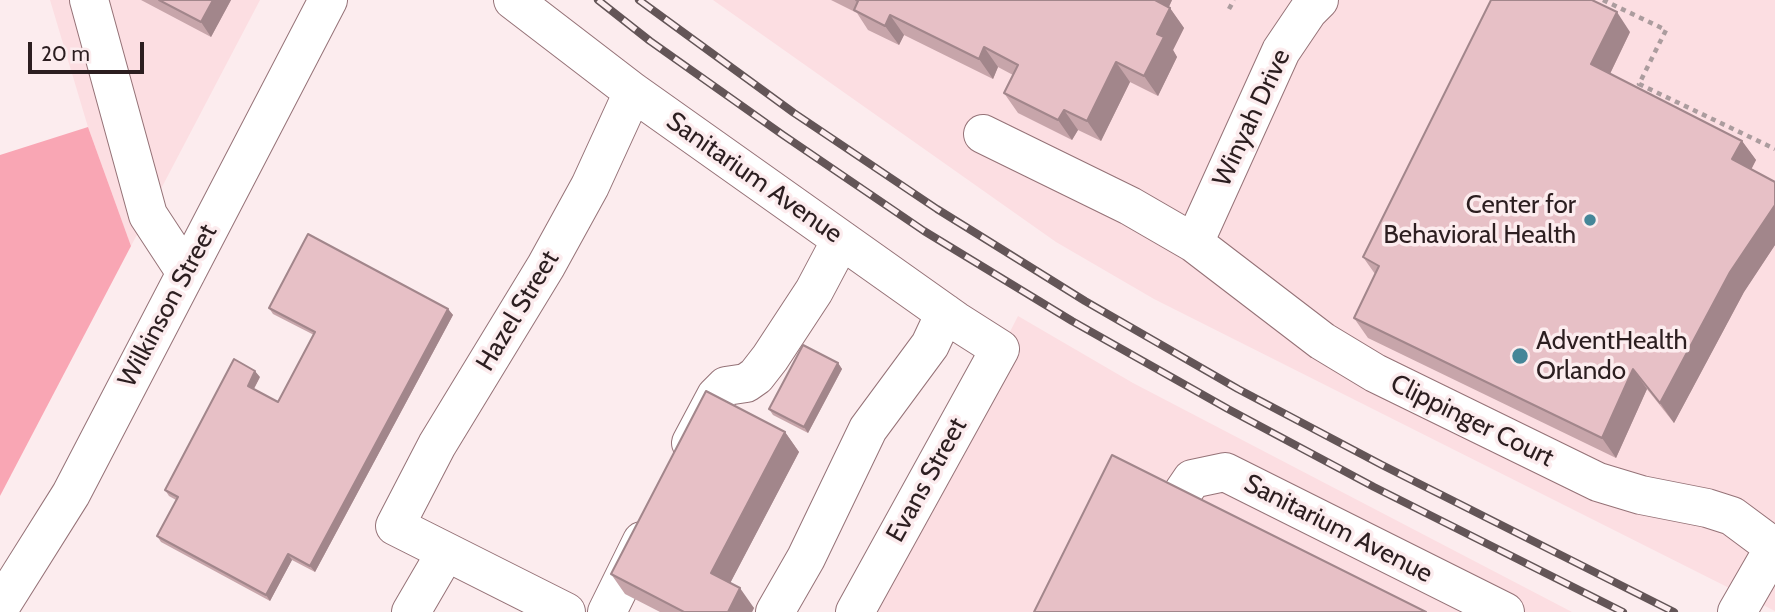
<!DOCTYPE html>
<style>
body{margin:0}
#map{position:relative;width:1775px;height:612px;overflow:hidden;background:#fcecee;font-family:Cabin,sans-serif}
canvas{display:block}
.scale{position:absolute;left:28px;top:42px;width:116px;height:32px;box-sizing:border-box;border:4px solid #2c1e20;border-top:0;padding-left:9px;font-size:21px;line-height:24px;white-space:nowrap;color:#2c1e20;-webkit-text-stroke:5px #fcecee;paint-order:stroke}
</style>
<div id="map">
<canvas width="1775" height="612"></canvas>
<div class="scale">20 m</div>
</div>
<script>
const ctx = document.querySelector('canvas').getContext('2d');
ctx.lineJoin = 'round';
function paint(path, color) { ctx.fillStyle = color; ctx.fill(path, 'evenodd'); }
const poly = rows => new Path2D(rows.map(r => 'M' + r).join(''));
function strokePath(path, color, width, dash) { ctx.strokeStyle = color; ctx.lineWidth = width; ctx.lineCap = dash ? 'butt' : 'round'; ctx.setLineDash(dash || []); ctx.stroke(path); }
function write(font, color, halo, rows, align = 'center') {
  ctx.font = font + ' Cabin,sans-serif'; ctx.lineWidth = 7; ctx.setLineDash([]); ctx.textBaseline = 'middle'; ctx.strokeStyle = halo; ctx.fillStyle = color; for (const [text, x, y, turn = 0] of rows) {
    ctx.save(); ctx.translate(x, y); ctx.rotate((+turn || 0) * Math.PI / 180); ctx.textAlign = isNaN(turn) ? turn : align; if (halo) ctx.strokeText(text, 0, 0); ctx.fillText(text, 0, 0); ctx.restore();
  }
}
paint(poly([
 [50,0,260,0,131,246,88,127],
 [713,0,1775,0,1775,611,1154,299,1056,242],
 [1018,316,1133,383,1572,612,867,612]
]), '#fcdee2');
paint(poly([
 [88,127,131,246,0,496,0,155]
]), '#f9a6b4');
const minor = poly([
 [89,0,148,215,186,273],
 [513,0,633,92,956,321,1000,349,855,612],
 [983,134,1130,206,1194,243,1322,341,1375,373,1598,482,1641,495,1707,508,1732,516,1775,548],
 [1194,243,1281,51,1308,11,1319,0],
 [691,443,716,396,726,386,746,383,756,376,770,358,814,291,841,240],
 [1177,501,1192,479,1225,472,1505,612],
 [0,607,71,494,328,0],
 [411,612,446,552],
 [566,612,395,526,437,445,546,266,590,186,633,92],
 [607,612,642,541],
 [775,612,806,558,868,429,930,345,945,313],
 [1737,612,1775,546]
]);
strokePath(minor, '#957277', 40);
strokePath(poly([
 [1603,0,1666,30,1639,84,1775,149],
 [1229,9,1234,0]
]), '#ab9c9e', 4.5, [5, 5]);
strokePath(minor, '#fff', 38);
const rail = poly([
 [598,0,650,41,783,135,924,231,1072,321,1228,409,1374,487,1623,612],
 [639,0,794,113,937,209,1085,301,1238,389,1382,465,1674,612]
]);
strokePath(rail, '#635557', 8);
strokePath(rail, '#fcecee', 5, [16]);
paint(poly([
 [141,0,231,0,211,37],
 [831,0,1172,0,1169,7,1184,28,1173,50,1177,57,1158,96,1130,82,1101,141,1078,130,1072,140,1018,113,1004,93,1013,75,998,67,993,79,904,35,899,45,868,30,857,13],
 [1630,32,1610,74,1742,141,1756,160,1751,170,1775,182,1775,245,1744,292,1674,423,1647,389,1616,458,1368,338,1354,318,1375,274,1363,257],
 [269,308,448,309,453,315,315,572,292,560,270,601,161,542,157,536,176,500,169,496,165,490,260,377,254,389,278,402,314,335,273,314],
 [838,363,842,369,808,433,773,415,769,409],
 [785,432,799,452,730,583,754,608,752,612,660,612,625,594,611,574]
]), '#c7a5aa');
paint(poly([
 [213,0,231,0,211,37,201,22],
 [1151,0,1172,0,1164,17],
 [1170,8,1184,28,1173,50,1177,57,1158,96,1144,76,1157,34],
 [1617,12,1630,32,1605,84,1591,64],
 [890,15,904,35,899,45,885,26],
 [984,47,998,67,993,79,979,59],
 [1116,62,1130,82,1101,141,1087,121],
 [1064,110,1078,130,1072,140,1058,120],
 [1742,141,1756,160,1746,179,1732,159],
 [1775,205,1775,245,1744,292,1674,423,1660,403,1730,272],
 [448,309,453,315,315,572,310,566],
 [838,363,842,369,808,433,804,427],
 [1633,369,1647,389,1616,458,1602,438],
 [255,371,260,377,252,392,248,386],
 [785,432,799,452,725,593,711,573],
 [288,554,292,560,270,601,266,595],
 [740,588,754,608,752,612,728,612]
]), '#a2868b');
const building = poly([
 [159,0,213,0,201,22,159,0],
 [856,0,1155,0,1170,8,1157,34,1164,37,1144,76,1116,62,1087,121,1064,110,1058,120,1004,93,1018,65,984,47,979,59,890,15,885,26,854,10,858,1,856,0],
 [1491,0,1592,0,1617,12,1591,64,1742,141,1732,159,1775,182,1775,205,1730,272,1660,403,1633,369,1602,438,1354,318,1379,266,1363,257,1491,0],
 [308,234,448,309,310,566,288,554,266,595,157,536,178,497,165,490,234,359,255,371,248,386,278,402,315,332,269,308,308,234],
 [803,345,838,363,804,427,769,409,803,345],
 [706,391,785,432,711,573,740,588,728,612,684,612,611,574,706,391],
 [1112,455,1426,612,1034,612,1112,455]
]);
paint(building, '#e7c0c6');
strokePath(building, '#a2868b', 2);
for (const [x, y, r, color] of [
 [1590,220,7,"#458698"],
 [1520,356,9,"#458698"]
]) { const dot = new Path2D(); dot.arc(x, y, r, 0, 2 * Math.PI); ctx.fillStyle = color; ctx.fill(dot); strokePath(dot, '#fcecee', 2.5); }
write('26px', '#2c1e20', '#fcecee', [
 ["Winyah Drive",1252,118,-65],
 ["Sanitarium Avenue",754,178,35],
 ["Wilkinson Street",168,306,-62],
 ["Hazel Street",518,311,-59],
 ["Clippinger Court",1472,421,26],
 ["Evans Street",927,480,-61],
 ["Sanitarium Avenue",1338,529,27]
]);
write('26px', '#2c1e20', '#fcecee', [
 ["Center for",1576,205],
 ["Behavioral Health",1576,235],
 ["AdventHealth",1536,341,"left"],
 ["Orlando",1536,371,"left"]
], 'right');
</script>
